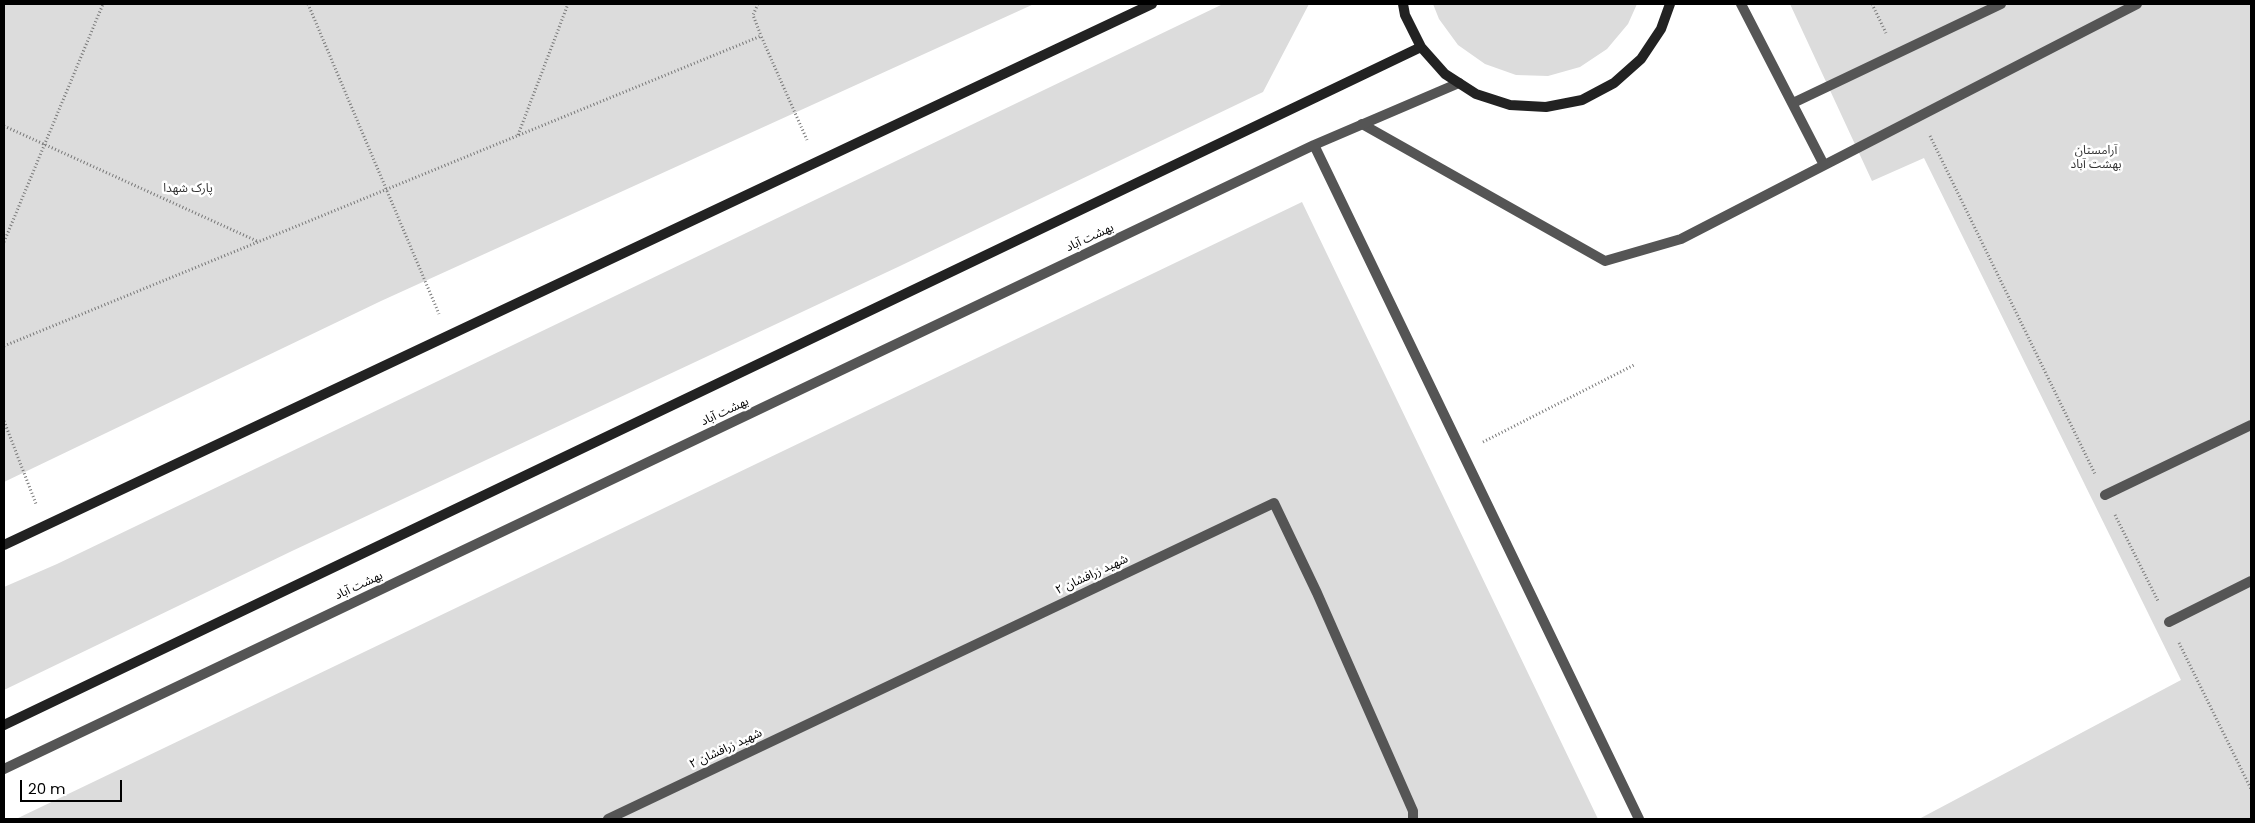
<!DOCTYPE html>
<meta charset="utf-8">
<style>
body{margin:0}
#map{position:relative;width:2255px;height:823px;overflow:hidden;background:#fff;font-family:Poppins,sans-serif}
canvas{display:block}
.frame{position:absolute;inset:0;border:5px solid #000;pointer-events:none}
.scale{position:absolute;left:20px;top:780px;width:102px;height:22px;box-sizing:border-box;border:2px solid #000;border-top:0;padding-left:6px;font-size:15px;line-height:18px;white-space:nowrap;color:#000;-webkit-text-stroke:4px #fff;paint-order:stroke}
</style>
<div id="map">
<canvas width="2255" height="823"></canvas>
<div class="frame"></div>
<div class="scale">20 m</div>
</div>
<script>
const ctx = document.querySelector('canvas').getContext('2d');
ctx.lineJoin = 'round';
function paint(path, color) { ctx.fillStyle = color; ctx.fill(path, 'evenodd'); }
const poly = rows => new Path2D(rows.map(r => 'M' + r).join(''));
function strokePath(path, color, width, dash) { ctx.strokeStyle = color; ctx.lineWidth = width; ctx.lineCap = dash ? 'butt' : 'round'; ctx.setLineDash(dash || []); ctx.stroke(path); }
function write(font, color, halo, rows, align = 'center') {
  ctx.font = font + ' Poppins,"Noto Sans Arabic",sans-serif'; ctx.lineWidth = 5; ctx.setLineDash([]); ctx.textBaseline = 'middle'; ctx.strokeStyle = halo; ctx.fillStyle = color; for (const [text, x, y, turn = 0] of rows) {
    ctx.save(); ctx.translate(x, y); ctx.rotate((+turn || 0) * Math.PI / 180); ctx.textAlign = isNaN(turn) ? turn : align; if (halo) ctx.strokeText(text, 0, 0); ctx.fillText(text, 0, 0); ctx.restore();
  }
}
paint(poly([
 [4,4,1034,4,381,301,4,482],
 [1223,4,1309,4,1263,92,900,266,292,551,4,690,4,587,57,564],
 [1433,4,1637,4,1628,24,1607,49,1580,67,1548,76,1516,75,1485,64,1458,45,1439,19],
 [1790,4,2251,4,2251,819,1919,819,2181,680,1924,158,1872,181],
 [1302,202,1598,819,16,819]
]), '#dcdcdc');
strokePath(poly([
 [308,4,439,314],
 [758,4,753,15,761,36],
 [1872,4,1886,33],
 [4,126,259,242],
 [518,135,568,4],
 [1930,136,2095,474],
 [4,242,103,4],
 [4,346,761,36,807,140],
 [4,421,36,504],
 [1483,442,1634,365],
 [2115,515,2158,601],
 [2179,643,2251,789]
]), '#777', 3, [1, 2.5]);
strokePath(poly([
 [1741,4,1824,165],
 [1793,103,2001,4],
 [1362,124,1605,261,1681,239,2137,4],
 [2105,495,2251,425],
 [2169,622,2251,581],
 [608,819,1274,503,1317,593,1413,811,1413,819]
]), '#555', 10);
strokePath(poly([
 [1314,145,1639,819],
 [4,769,1314,145,1459,83]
]), '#555', 10);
strokePath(poly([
 [1403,4,1405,15,1421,47,1445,74,1476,94,1510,105,1546,107,1582,100,1614,83,1641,59,1661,29,1670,4],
 [4,545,1152,4],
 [4,725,1421,47]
]), '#222', 10);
write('12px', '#333', '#fff', [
 ["آرامستان",2096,151],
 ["بهشت آباد",2096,165],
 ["پارک شهدا",188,189]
]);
write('12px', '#000', '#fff', [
 ["بهشت آباد",1090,238,-25],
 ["بهشت آباد",725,412,-25],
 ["شهید زرافشان ۲",1092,575,-25],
 ["بهشت آباد",359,586,-25],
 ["شهید زرافشان ۲",726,749,-25]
]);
</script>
